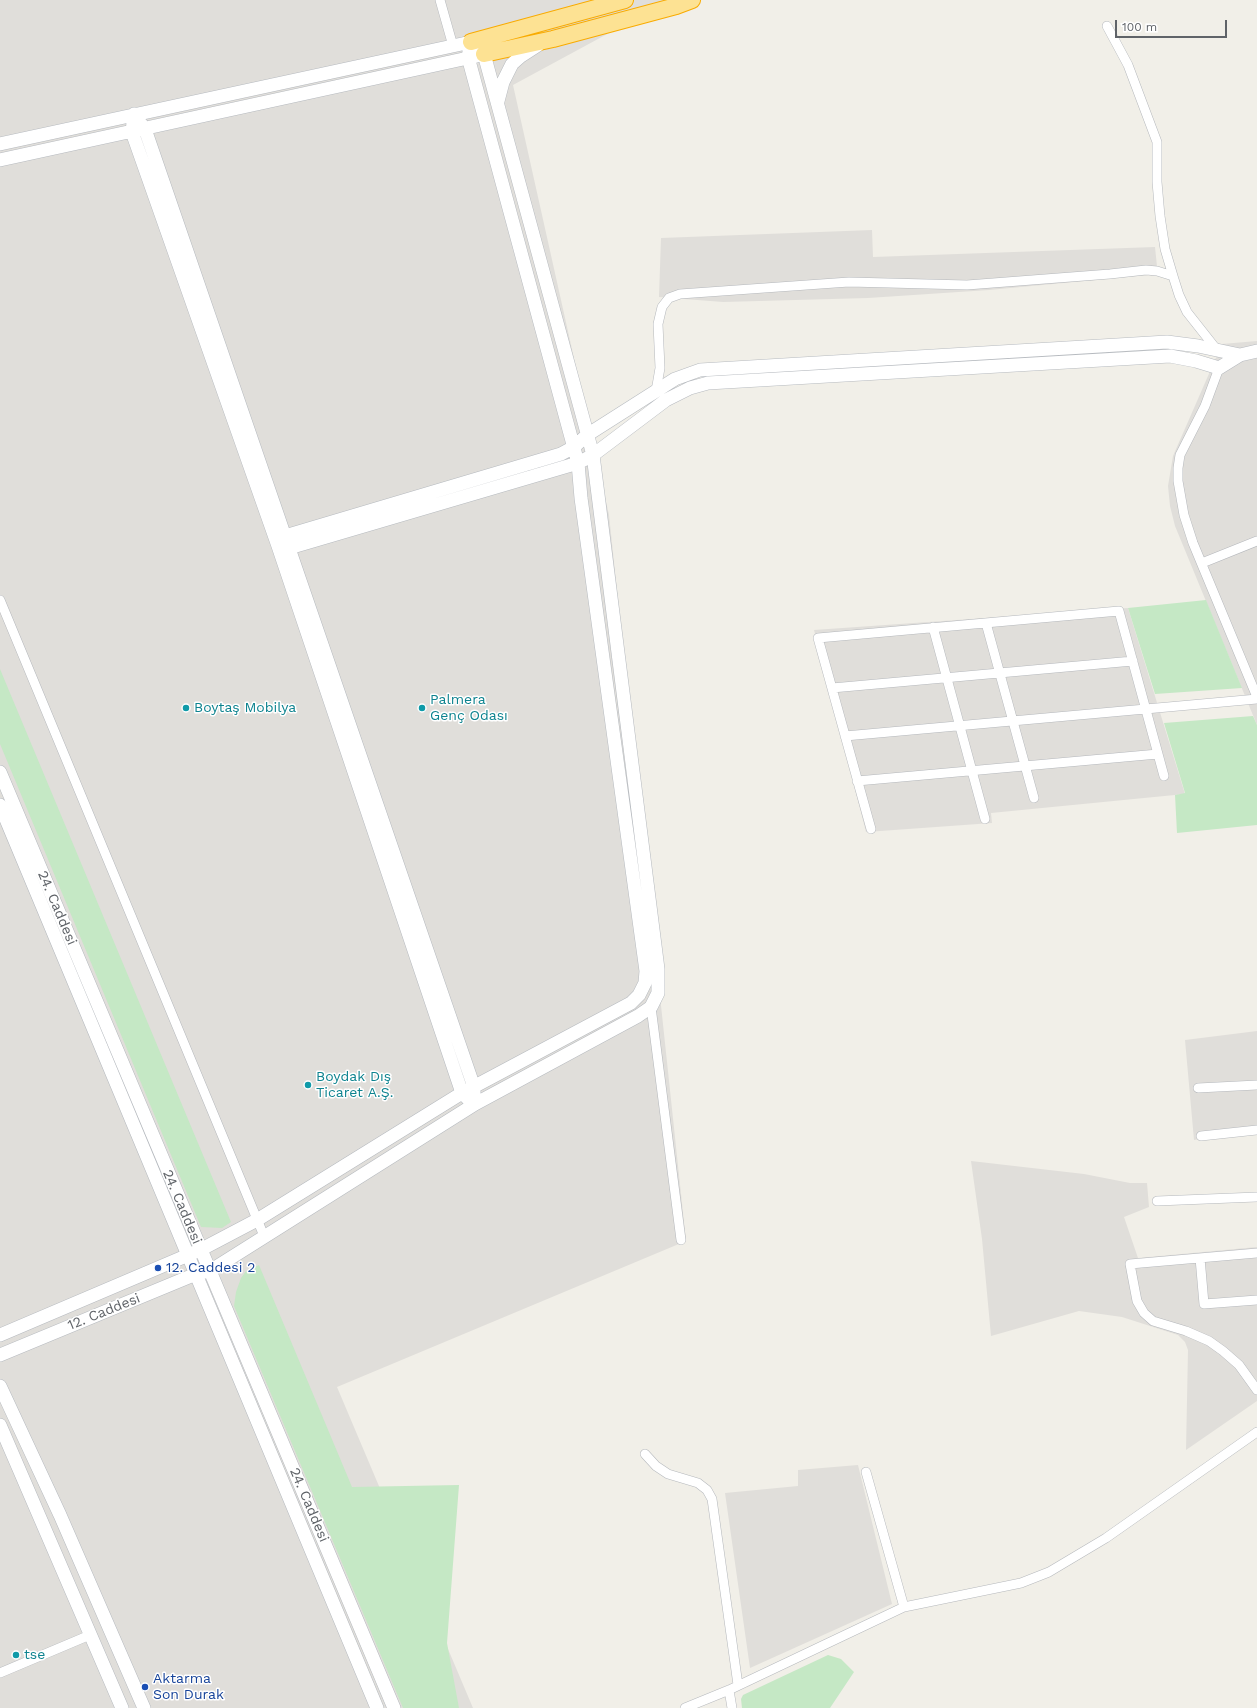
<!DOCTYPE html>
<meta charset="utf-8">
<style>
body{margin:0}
#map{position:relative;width:1257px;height:1708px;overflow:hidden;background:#f1efe8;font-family:"Work Sans",sans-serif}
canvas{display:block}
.scale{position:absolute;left:1115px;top:20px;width:112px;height:18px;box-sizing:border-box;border:2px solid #5f6368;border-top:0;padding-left:5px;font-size:12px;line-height:14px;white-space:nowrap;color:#5f6368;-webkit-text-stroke:3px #fff;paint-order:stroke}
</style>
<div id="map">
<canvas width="1257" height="1708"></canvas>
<div class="scale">100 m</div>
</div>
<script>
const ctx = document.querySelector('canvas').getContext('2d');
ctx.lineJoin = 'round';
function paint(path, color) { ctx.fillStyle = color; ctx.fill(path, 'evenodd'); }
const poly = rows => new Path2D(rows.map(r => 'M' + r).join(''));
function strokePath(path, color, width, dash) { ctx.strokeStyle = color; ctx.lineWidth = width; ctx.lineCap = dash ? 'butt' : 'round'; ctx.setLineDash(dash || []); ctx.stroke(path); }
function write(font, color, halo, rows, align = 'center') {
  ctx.font = font + ' "Work Sans",sans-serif'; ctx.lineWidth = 3; ctx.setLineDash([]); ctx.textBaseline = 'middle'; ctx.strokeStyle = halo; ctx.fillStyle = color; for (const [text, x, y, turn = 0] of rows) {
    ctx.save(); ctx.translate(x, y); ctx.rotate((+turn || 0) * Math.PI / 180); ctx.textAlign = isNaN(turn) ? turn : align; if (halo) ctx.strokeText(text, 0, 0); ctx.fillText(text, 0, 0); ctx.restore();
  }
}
paint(poly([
 [0,0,670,0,513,85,609,515,686,1241,337,1387,473,1708,0,1708],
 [872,230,873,257,1155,247,1158,276,1149,275,989,290,868,298,723,302,659,297,661,238],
 [1257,341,1257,725,1175,526,1170,506,1168,486,1173,456,1222,344],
 [1128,608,1185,794,991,813,992,823,866,832,814,630],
 [1257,1031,1257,1128,1194,1140,1185,1040],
 [971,1161,1084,1174,1130,1183,1147,1183,1149,1207,1124,1217,1138,1258,1257,1247,1257,1401,1186,1450,1188,1350,1185,1342,1178,1335,1122,1317,1079,1311,991,1336,982,1239],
 [858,1465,892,1604,750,1668,725,1493,798,1486,798,1470]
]), '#e0deda');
paint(poly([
 [1206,600,1242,688,1155,694,1128,608],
 [0,669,231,1222,222,1228,201,1227,0,744],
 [1253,716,1257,725,1257,825,1177,833,1175,795,1185,793,1164,723],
 [259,1265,352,1487,459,1485,447,1643,459,1708,403,1708,234,1306,236,1292,241,1278,246,1271],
 [828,1655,841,1659,854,1672,830,1708,742,1708,741,1699,743,1695]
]), '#c5e8c5');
const street = poly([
 [440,0,453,46],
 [1107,26,1128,65,1157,142,1157,182,1160,216,1165,249,1173,276],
 [1219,368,1205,406,1180,455,1178,468,1178,481,1184,515,1193,543,1257,697],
 [656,391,660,368,658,324,662,307,669,298,680,294,849,282,967,285,1110,274,1146,270,1157,271,1173,276,1179,295,1187,312,1217,350],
 [1202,563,1257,541],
 [0,600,264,1236],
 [986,623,1034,798],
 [933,627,985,819],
 [832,688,1133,661],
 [845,736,1257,699],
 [857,781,1158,754],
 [871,829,818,638,1119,611,1164,776],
 [651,1007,681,1240],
 [1198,1088,1257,1085],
 [1201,1136,1257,1130],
 [1157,1201,1257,1197],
 [1257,1253,1130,1264,1137,1301,1144,1313,1153,1321,1186,1331,1209,1341,1223,1351,1239,1365,1257,1390],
 [1200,1258,1204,1304,1257,1300],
 [645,1454,656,1466,668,1474,698,1483,707,1490,712,1499,738,1685],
 [866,1472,904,1607],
 [0,1673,90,1635],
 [729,1690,732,1708],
 [685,1708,729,1690,904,1607,1021,1583,1049,1572,1106,1538,1257,1432]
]);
const secondary = poly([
 [498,101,503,82,512,64,521,56,538,45],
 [134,114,132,132,278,546,462,1093,468,1099],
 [134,114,145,129,474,1087,474,1096],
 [0,144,471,42],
 [0,160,477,56],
 [1240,355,1198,346,1167,342,700,370,675,379,587,435,574,447,561,454,285,536,278,546,289,548,578,463,593,455,666,400,690,388,708,383,1170,356,1196,361,1219,368,1240,355,1257,351],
 [0,772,394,1708],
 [0,805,377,1708],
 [0,1335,200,1250,257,1220,462,1093,631,1003,639,995,645,983,646,971,581,498,578,463,468,57,471,42],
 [0,1355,196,1274,210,1271,475,1104,638,1016,651,1007,658,993,658,969,593,455,484,54,471,42],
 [0,1386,60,1515,144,1708],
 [0,1425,122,1708]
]);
const highway = poly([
 [471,42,625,0],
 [484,54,553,39,676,6,692,0]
]);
strokePath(street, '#b5b8bc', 10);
strokePath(secondary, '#b6babf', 14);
strokePath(highway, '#f9ab00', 18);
strokePath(street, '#fff', 9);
strokePath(secondary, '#fff', 13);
strokePath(highway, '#fde293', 16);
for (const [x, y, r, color] of [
 [186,708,4,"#0f9aa8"],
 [422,708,4,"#0f9aa8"],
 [308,1085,4,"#0f9aa8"],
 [158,1268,4,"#1a4fb4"],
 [16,1655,4,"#0f9aa8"],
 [145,1687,4,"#1a4fb4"]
]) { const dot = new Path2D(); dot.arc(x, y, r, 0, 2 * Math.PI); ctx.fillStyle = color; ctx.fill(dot); strokePath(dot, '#fff', 1.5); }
write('14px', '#0d838f', '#fff', [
 ["Palmera",430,700],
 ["Genç Odası",430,716],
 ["Boytaş Mobilya",194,708],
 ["Boydak Dış",316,1077],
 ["Ticaret A.Ş.",316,1093],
 ["tse",24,1655]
], 'left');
write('14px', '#5f6368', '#fff', [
 ["24. Caddesi",57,908,67],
 ["24. Caddesi",182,1207,67],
 ["12. Caddesi",104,1312,-22],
 ["24. Caddesi",309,1505,67]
]);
write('14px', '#164399', '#fff', [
 ["12. Caddesi 2",166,1268],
 ["Aktarma",153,1679],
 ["Son Durak",153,1695]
], 'left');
</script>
